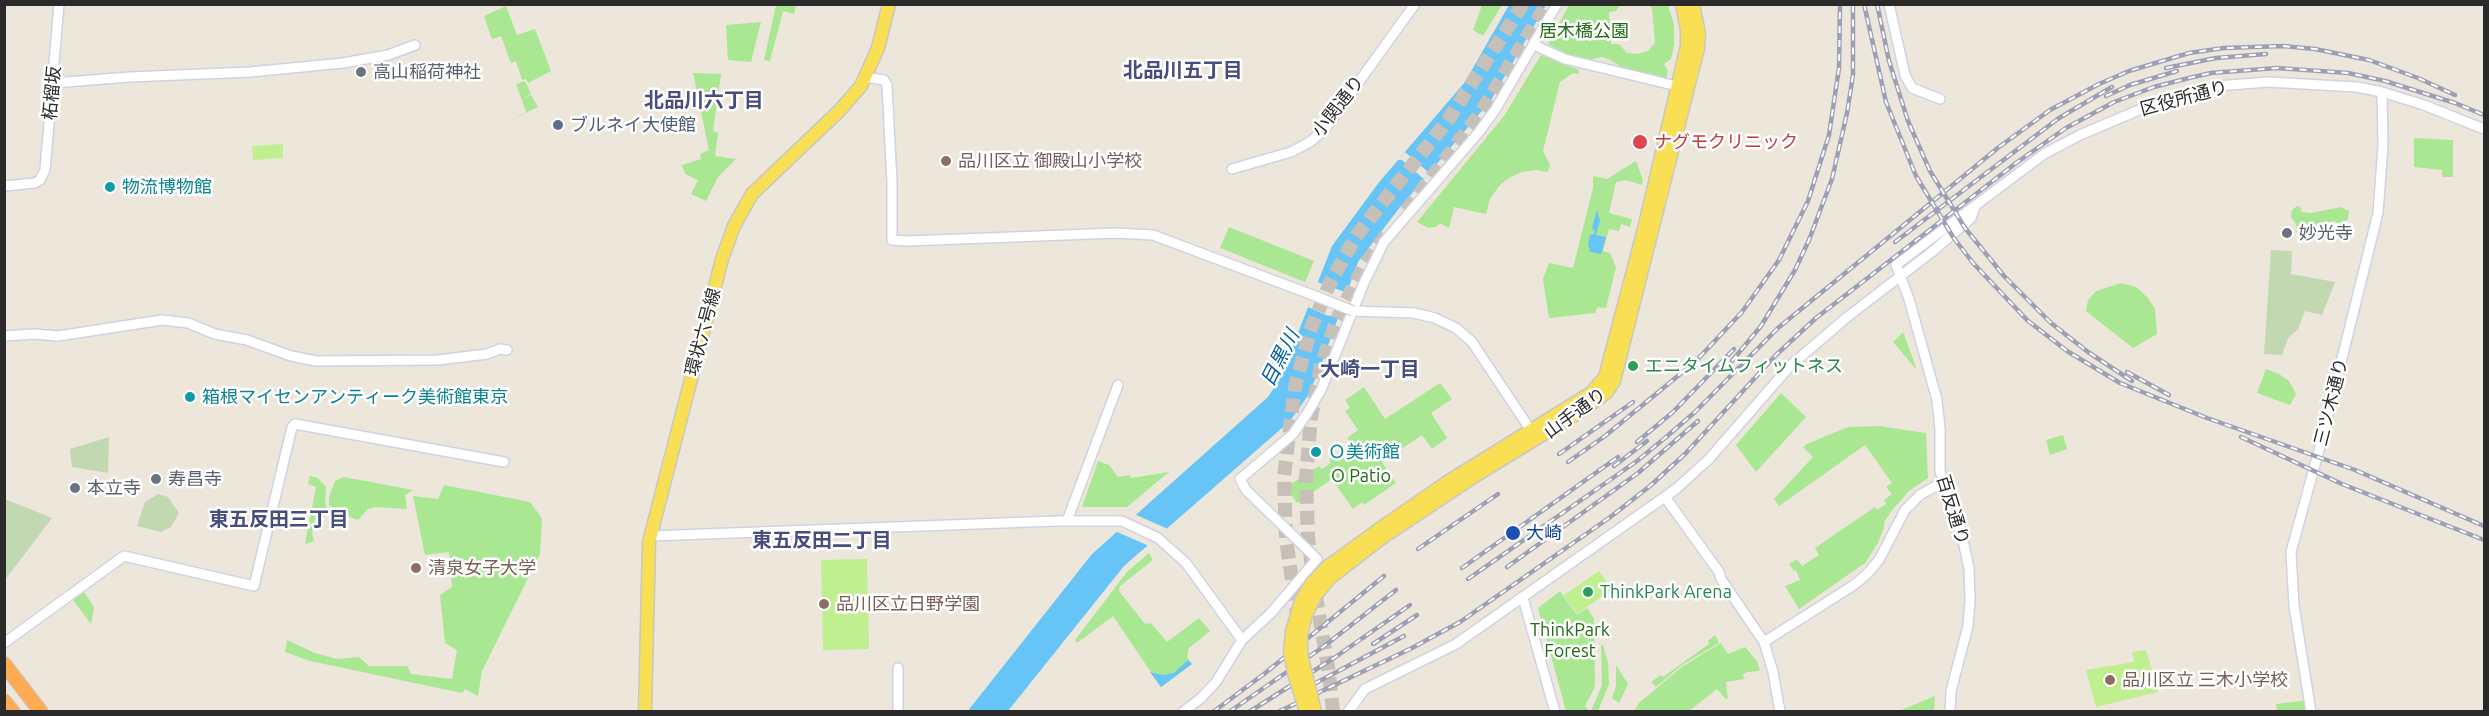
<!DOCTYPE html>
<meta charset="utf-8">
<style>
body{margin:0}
#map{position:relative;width:2489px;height:716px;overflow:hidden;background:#ede6db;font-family:Ubuntu,sans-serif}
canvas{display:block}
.frame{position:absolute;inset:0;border:6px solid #2a2a2a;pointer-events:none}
</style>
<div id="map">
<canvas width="2489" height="716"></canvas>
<div class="frame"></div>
</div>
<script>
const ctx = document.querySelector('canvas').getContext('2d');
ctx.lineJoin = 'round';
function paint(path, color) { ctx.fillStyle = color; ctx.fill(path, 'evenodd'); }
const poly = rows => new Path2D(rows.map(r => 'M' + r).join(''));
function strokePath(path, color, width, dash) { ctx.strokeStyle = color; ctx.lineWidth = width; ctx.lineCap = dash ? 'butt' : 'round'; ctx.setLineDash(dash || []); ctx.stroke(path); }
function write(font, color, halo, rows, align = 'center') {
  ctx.font = font + ' Ubuntu,"Noto Sans JP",sans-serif'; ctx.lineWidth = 5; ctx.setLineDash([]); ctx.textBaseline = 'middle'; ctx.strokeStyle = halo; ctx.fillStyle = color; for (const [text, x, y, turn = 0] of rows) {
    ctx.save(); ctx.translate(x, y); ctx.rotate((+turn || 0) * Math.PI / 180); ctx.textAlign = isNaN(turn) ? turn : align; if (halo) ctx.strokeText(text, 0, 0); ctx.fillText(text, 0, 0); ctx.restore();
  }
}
paint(poly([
 [776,5,796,5,794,14,783,11,770,61,764,60],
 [1482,5,1502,5,1483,36,1473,30],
 [1569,5,1620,5,1616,11,1609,12,1611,44,1619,44,1627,53,1637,54,1648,51,1655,43,1652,9,1650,5,1668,5,1674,25,1674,46,1671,59,1664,64,1668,71,1666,79,1624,69,1609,59,1601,57,1590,60,1565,53,1548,44],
 [506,6,517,35,535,29,551,71,528,83,526,79,522,80,516,61,511,63,501,36,492,39,484,16],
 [761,22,751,62,728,60,726,25],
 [1541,55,1579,70,1578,74,1573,73,1560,82,1543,151,1550,165,1548,172,1536,170,1522,172,1509,178,1499,186,1490,199,1486,214,1454,207,1449,228,1440,223,1436,227,1428,228,1417,222,1504,116],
 [693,73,721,74,713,131,718,133,715,156,736,159,718,177,706,201,691,194,698,180,685,174,682,165,701,159,700,154,709,150],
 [525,81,531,94,523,98,531,95,538,107,508,121,526,112,516,84],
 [2414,138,2453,140,2453,177,2442,177,2442,170,2414,167],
 [1636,161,1643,180,1642,185,1626,180,1616,182,1609,213,1632,219,1630,227,1621,224,1619,231,1609,229,1603,251,1610,253,1616,267,1606,308,1598,307,1595,313,1549,318,1543,279,1549,263,1573,268,1593,188,1593,176,1607,179],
 [2297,206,2300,207,2302,212,2311,213,2341,207,2349,211,2348,219,2340,224,2334,221,2310,228,2303,227,2300,232,2297,232,2296,224,2291,217,2292,210],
 [1229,227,1314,261,1305,282,1220,248],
 [2121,283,2136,287,2148,298,2155,309,2157,334,2133,348,2086,311,2088,300,2096,291],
 [1903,332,1916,367,1915,368,1893,342],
 [2266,369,2279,374,2289,381,2296,394,2290,405,2257,393],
 [1440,383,1452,399,1431,413,1447,438,1432,449,1422,435,1382,462,1396,483,1364,505,1362,502,1353,509,1332,479,1297,503,1286,487,1319,466,1322,469,1331,463,1329,459,1352,445,1347,438,1358,430,1345,411,1350,408,1345,400,1364,387,1385,419],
 [1781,393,1806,417,1756,472,1736,445],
 [1879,426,1926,433,1928,478,1909,491,1893,509,1884,522,1884,528,1878,543,1865,563,1799,609,1785,586,1800,580,1796,570,1794,571,1789,564,1797,559,1802,566,1819,555,1815,548,1875,507,1877,510,1886,504,1884,500,1892,494,1886,487,1892,483,1865,445,1779,506,1774,499,1813,457,1803,447,1807,444,1848,427],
 [2063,435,2067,449,2050,455,2046,440],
 [1098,461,1109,465,1118,477,1130,475,1131,478,1169,472,1127,507,1082,507],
 [310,476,318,478,326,487,325,503,328,512,345,521,342,527,337,529,332,517,328,515,315,519,312,533,314,541,305,544,316,487,308,484],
 [344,477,413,490,405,495,407,509,375,507,368,509,358,520,340,513,329,505,329,497,335,481],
 [444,485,530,502,542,518,540,554,482,671,478,696,465,689,462,693,310,661,285,652,287,640,315,653,337,659,359,657,369,666,407,666,411,674,452,679,457,650,445,643,440,595,452,587,449,552,425,555,413,496,438,499],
 [1149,553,1153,560,1120,586,1119,591,1145,624,1151,623,1167,642,1199,618,1210,631,1189,648,1187,657,1192,664,1161,687,1113,616,1077,643,1075,640,1127,572],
 [1560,591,1577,615,1587,608,1594,619,1595,679,1594,689,1585,706,1589,711,1566,711,1538,608],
 [84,592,94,607,91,624,73,600],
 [1715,635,1719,643,1682,665,1656,687,1651,682,1661,675,1663,677,1709,644,1708,641],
 [1721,643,1728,654,1745,647,1757,661,1760,671,1747,672,1743,674,1744,679,1726,682,1728,699,1726,699,1717,689,1689,711,1634,711,1639,703,1683,666],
 [1603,645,1608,663,1609,684,1598,711,1591,711,1602,685,1601,646],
 [1616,665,1628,684,1619,703,1612,698,1616,686],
 [1935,696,1934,711,1899,711],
 [2308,700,2309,711,2277,711,2276,704]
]), '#a9e793');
paint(poly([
 [2271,250,2292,251,2291,274,2335,282,2322,315,2305,311,2298,329,2288,338,2282,355,2264,354],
 [109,437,108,473,72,467,70,449],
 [158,494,168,497,179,513,171,527,161,532,137,526,145,502],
 [5,499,52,518,5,580]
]), '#c1d8b1');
paint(poly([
 [283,144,283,158,253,160,252,146],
 [867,559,869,649,823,650,821,560],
 [1599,571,1612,589,1577,614,1564,595],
 [2146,650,2158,692,2096,707,2086,670,2134,662,2132,652]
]), '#bfef8e');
paint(poly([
 [1509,5,1546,5,1491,100,1397,211,1358,262,1320,368,1307,397,1290,421,1124,566,1008,711,967,712,1092,554,1268,397,1280,379,1332,246,1380,181,1465,82],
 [1597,210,1600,221,1596,235,1606,237,1601,254,1590,252,1588,243,1590,235,1594,234,1595,231,1592,228],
 [1188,660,1192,664,1161,687,1150,672,1163,675,1174,673]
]), '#66c5f6');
paint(poly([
 [1405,152,1429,173,1424,179,1402,160,1398,160],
 [1317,282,1348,293,1340,318,1326,315,1308,307],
 [1134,514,1168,529,1149,546,1115,531]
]), '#ede6db');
strokePath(poly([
 [1406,211,1481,112,1547,4],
 [1298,621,1286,539,1284,476,1295,387,1310,331,1329,285,1356,236,1448,120,1523,4],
 [1333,712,1329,673,1315,591,1308,537,1306,478,1311,417,1321,366,1337,319,1363,268,1386,235]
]), '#c6c0b8', 14, [14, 7]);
const minor = poly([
 [1889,4,1905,75,1912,88,1940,99],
 [1534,45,1565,59,1677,86],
 [865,77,884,80,887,85,892,183,892,240,908,241,1116,233,1153,235,1310,294],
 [53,83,130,77,250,72,343,63,388,55,415,45],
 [1232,169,1291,152,1310,142,1325,129,1415,4],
 [4,186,35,183,40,180,45,170,59,4],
 [1353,311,1414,313,1435,318,1456,328,1472,342,1534,435],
 [4,336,34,334,58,336,162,320,188,323,215,334,247,340,291,356,316,361,438,360,487,354,500,349,507,350],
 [1665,497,1719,572,1721,579,1764,642,1773,672,1780,712],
 [1067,521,1118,385],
 [650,536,1057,521,1122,521,1158,538,1186,563,1242,640],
 [1523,598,1555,712],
 [1764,642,1854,585,1867,574,1879,560,1905,510,1920,495,1943,482],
 [4,643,124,556,254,586,292,427,295,424,504,462],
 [898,668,898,712],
 [1183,712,1201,698,1216,682,1242,640,1271,613,1317,559,1246,490,1240,479,1293,434,1308,412,1321,390,1363,285,1384,242,1479,132,1495,110,1557,4],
 [1348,712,1365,689,1456,644,1676,489,1709,459,1790,366,1846,318,1933,251,1971,218,1975,206],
 [1950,712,1951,691,1968,626,1970,600,1969,569,1962,535,1940,471,1940,429,1937,400,1909,299,1896,265,2044,154,2080,135,2146,107,2171,98,2217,86,2268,82,2357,87,2382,92,2424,105,2484,129],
 [2311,712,2294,606,2291,552,2321,443,2378,213,2383,146,2382,92]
]);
const major = poly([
 [1378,530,1449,481,1591,393,1605,377,1644,229,1687,46,1687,30,1682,4],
 [1383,537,1470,479,1586,408,1607,392,1614,381,1698,48,1699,34,1693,4],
 [645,712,649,542,722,259,734,226,752,194,839,111,861,86,878,48,889,4]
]);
const highway = poly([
 [4,664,41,712],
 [4,701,13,712]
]);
strokePath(minor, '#d0d2e4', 12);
strokePath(major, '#c8c8c8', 15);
strokePath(highway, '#c8c8c8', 16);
strokePath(minor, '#fff', 9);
strokePath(major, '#f9df53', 12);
strokePath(highway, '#ffab53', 14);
const rail = poly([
 [1864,4,1886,102,1916,176,1953,237,1973,263,2027,320,2067,351,2120,383,2207,418,2355,470,2484,526],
 [1877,4,1889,61,1908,121,1930,171,1965,228,2004,276,2051,323,2088,352,2132,381],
 [2166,68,2216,58,2266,54],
 [2106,96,2130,85,2177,71],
 [1895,242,2059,118,2112,87],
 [1732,361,1761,326,1795,270,1809,240,1832,179,1847,113,1853,75,1853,4],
 [2127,372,2169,395],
 [2241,437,2342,484,2484,540],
 [1637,442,1673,412,1734,349],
 [1559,454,1633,402],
 [1568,462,1605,436,1696,361,1742,312,1779,260,1808,201,1829,135,1839,68,1840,4],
 [1614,466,1647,441],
 [1418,549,1498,494],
 [1507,567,1638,473,1698,421],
 [1462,568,1618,457],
 [1468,579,1637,461,1665,438,1695,412,1778,328,1999,147,2050,110,2099,84,2129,71,2189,53,2224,48,2283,46,2315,49,2369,60,2418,78,2455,95],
 [1373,644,1417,615],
 [1314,684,1404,636],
 [1213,712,1264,674,1384,576],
 [1229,712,1323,647,1396,590],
 [1249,712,1334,658,1410,605],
 [1278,712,1410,649,1460,622,1609,518,1650,486,1685,454,1776,355,1816,318,2016,163,2066,128,2114,102,2154,87,2189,78,2211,73,2277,68,2348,73,2385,81,2455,103,2484,115]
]);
strokePath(rail, '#9d9fb5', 4.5);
strokePath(rail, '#fff', 2, [7]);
const minorBridge = poly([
 [1310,294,1353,311]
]);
const majorBridge = poly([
 [1306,712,1294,673,1290,652,1292,631,1302,599,1312,583,1327,567,1378,530],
 [1315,712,1301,654,1301,634,1306,615,1315,596,1330,578,1383,537]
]);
strokePath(minorBridge, '#d0d2e4', 12, []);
strokePath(majorBridge, '#c8c8c8', 15, []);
strokePath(minorBridge, '#fff', 9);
strokePath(majorBridge, '#f9df53', 12);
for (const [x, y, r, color] of [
 [361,72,6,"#6b7280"],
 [558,125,6,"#5c6f8a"],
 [1640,142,8,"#e0444e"],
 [946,161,6,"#8d6e63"],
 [110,187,6,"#0f9aa8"],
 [2287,233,6,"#6b7280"],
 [1633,366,6,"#2e9e5b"],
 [190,397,6,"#0f9aa8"],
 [1316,452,6,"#0f9aa8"],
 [156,479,6,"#6b7280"],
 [75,488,6,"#6b7280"],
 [1513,533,8,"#1a4fb4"],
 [416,568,6,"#8d6e63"],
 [1588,592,6,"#2e9e5b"],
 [824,604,6,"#8d6e63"],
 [2110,680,6,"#8d6e63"]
]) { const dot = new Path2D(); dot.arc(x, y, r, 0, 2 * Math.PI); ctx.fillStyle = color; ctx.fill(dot); strokePath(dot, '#fff', 2); }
write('18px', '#216b15', '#fff', [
 ["居木橋公園",1584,31],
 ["O Patio",1361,476],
 ["ThinkPark",1570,630],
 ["Forest",1570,651]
]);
write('18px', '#5b616d', '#fff', [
 ["高山稲荷神社",373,72],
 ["妙光寺",2299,233],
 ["寿昌寺",168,479],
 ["本立寺",87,488]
], 'left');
write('18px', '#2a2a2a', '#fff', [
 ["柘榴坂",52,93,-85],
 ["区役所通り",2184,98,-15],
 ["小関通り",1338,106,-52],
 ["環状六号線",703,332,-75],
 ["三ツ木通り",2331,402,-76],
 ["山手通り",1575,413,-36],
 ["百反通り",1953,510,73]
]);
write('18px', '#4e5e75', '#fff', [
 ["ブルネイ大使館",570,125]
], 'left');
write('18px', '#be3a42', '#fff', [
 ["ナグモクリニック",1654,142]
], 'left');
write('18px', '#785e54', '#fff', [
 ["品川区立 御殿山小学校",958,161],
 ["清泉女子大学",428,568],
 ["品川区立日野学園",836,604],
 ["品川区立 三木小学校",2122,680]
], 'left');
write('18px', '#0d838f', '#fff', [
 ["物流博物館",122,187],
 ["箱根マイセンアンティーク美術館東京",202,397],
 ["Ｏ美術館",1328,452]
], 'left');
write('18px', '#27864d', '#fff', [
 ["エニタイムフィットネス",1645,366],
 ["ThinkPark Arena",1600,592]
], 'left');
write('18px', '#164399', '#fff', [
 ["大崎",1526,533]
], 'left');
write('bold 20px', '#474d7d', '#fff', [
 ["北品川五丁目",1183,70],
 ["北品川六丁目",704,100],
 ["大崎一丁目",1370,369],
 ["東五反田三丁目",279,519],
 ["東五反田二丁目",822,540]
]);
write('italic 20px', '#0560a2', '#fff', [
 ["目黒川",1280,358,-63]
]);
</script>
